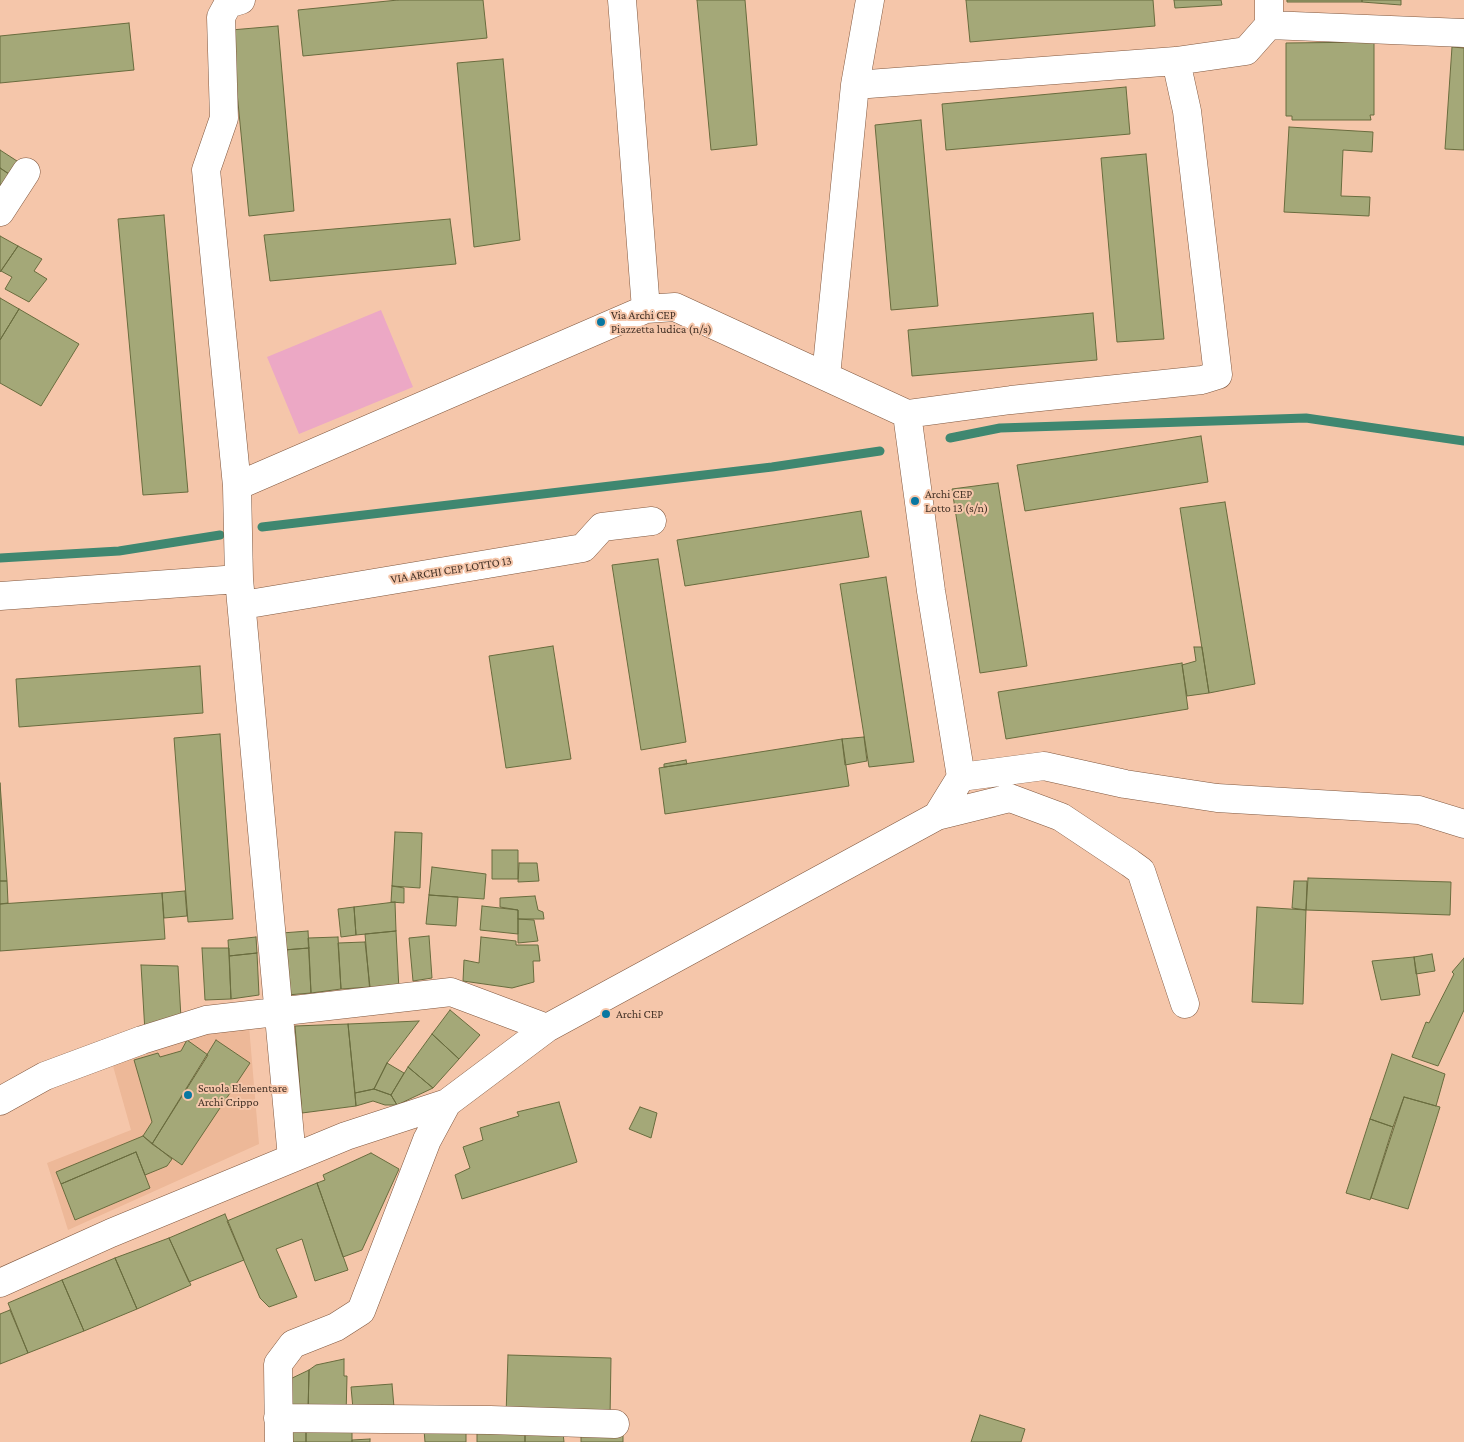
<!DOCTYPE html>
<style>
body{margin:0}
canvas{display:block;background:#f5c6aa}
</style>
<canvas width="1464" height="1442"></canvas>
<script>
const ctx = document.querySelector('canvas').getContext('2d');
ctx.lineJoin = 'round';
function paint(path, color) { ctx.fillStyle = color; ctx.fill(path, 'evenodd'); }
const poly = rows => new Path2D(rows.map(r => 'M' + r).join(''));
function strokePath(path, color, width, dash) { ctx.strokeStyle = color; ctx.lineWidth = width; ctx.lineCap = dash ? 'butt' : 'round'; ctx.setLineDash(dash || []); ctx.stroke(path); }
function write(font, color, halo, rows, align = 'center') {
  ctx.font = font + ' "Crimson Pro",serif'; ctx.lineWidth = 4; ctx.setLineDash([]); ctx.textBaseline = 'middle'; ctx.strokeStyle = halo; ctx.fillStyle = color; for (const [text, x, y, turn = 0] of rows) {
    ctx.save(); ctx.translate(x, y); ctx.rotate((+turn || 0) * Math.PI / 180); ctx.textAlign = isNaN(turn) ? turn : align; if (halo) ctx.strokeText(text, 0, 0); ctx.fillText(text, 0, 0); ctx.restore();
  }
}
paint(poly([
 [249,1026,259,1144,68,1230,47,1163,131,1130,111,1059,171,1037]
]), '#edb898');
paint(poly([
 [381,310,413,387,299,434,267,357]
]), '#eca8c5');
strokePath(poly([
 [950,438,1000,428,1306,418,1464,441],
 [262,527,772,467,880,451],
 [0,558,119,551,220,535]
]), '#3f8770', 9);
const building = poly([
 [398,0,483,0,487,38,303,56,298,10,398,0],
 [697,0,745,0,757,145,711,150,697,0],
 [966,0,1153,0,1155,26,970,42,966,0],
 [1174,0,1221,0,1222,5,1175,8,1174,0],
 [1287,0,1362,0,1362,2,1287,2,1287,0],
 [1362,0,1401,0,1401,5,1362,2,1362,0],
 [129,23,134,70,0,83,0,36,129,23],
 [278,26,294,211,249,216,231,30,278,26],
 [1374,42,1374,115,1370,115,1371,120,1292,120,1292,116,1286,116,1286,43,1374,42],
 [1452,47,1464,48,1464,150,1445,149,1452,47],
 [503,59,520,240,474,247,457,63,503,59],
 [1126,87,1130,134,946,150,942,104,1126,87],
 [921,120,938,306,891,310,875,125,921,120],
 [1289,127,1373,132,1372,152,1343,150,1341,196,1370,197,1369,216,1284,212,1289,127],
 [0,150,17,161,9,174,0,168,0,150],
 [1146,154,1164,339,1117,342,1101,158,1146,154],
 [0,168,9,174,0,186,0,168],
 [164,215,188,492,143,495,118,219,164,215],
 [450,219,456,264,270,281,264,235,450,219],
 [0,236,18,246,0,272,0,236],
 [18,246,42,259,34,271,47,279,29,302,5,289,12,277,1,271,18,246],
 [0,298,19,309,0,340,0,298],
 [19,309,79,344,41,406,0,383,0,340,19,309],
 [1093,313,1097,360,912,376,908,330,1093,313],
 [1201,436,1208,482,1025,511,1017,465,1201,436],
 [998,483,1027,666,980,673,952,489,998,483],
 [1225,502,1255,684,1209,693,1180,508,1225,502],
 [861,511,869,557,685,586,677,540,861,511],
 [658,559,686,742,641,750,612,565,658,559],
 [886,577,914,762,869,767,840,584,886,577],
 [553,646,571,759,506,768,489,656,553,646],
 [1194,647,1202,647,1209,693,1187,696,1182,665,1196,661,1194,647],
 [1182,663,1188,709,1006,739,998,692,1182,663],
 [200,666,203,713,19,727,16,679,200,666],
 [220,734,233,919,188,922,174,738,220,734],
 [864,737,867,761,845,765,842,739,864,737],
 [842,739,849,786,665,814,659,768,842,739],
 [686,760,687,764,664,767,664,764,686,760],
 [0,783,7,881,0,881,0,783],
 [395,832,422,833,420,888,392,886,395,832],
 [492,850,518,850,518,879,492,879,492,850],
 [519,863,537,863,539,881,518,882,519,863],
 [432,867,486,874,484,899,429,895,432,867],
 [1308,878,1451,882,1450,915,1306,910,1308,878],
 [0,881,7,881,8,903,0,904,0,881],
 [1294,881,1307,881,1306,910,1292,908,1294,881],
 [392,886,404,888,404,903,391,902,392,886],
 [185,891,187,916,164,918,162,893,185,891],
 [162,893,165,939,0,951,0,904,162,893],
 [429,895,458,897,456,926,426,924,429,895],
 [535,896,538,910,543,912,544,919,518,919,518,910,500,907,500,898,535,896],
 [395,902,396,931,356,935,354,907,395,902],
 [482,906,518,910,518,934,480,930,482,906],
 [354,907,356,935,341,937,338,909,354,907],
 [1257,907,1306,910,1303,1004,1252,1002,1257,907],
 [518,919,534,920,538,941,518,943,518,919],
 [308,931,309,948,284,950,282,933,308,931],
 [396,931,399,990,370,993,365,934,396,931],
 [429,936,432,978,413,981,409,938,429,936],
 [256,937,257,953,229,956,228,940,256,937],
 [338,937,341,989,311,993,308,938,338,937],
 [481,937,516,941,516,945,538,945,540,961,533,961,534,982,512,988,463,981,464,960,479,963,481,937],
 [365,942,370,987,341,989,338,943,365,942],
 [202,948,229,948,231,999,205,1000,202,948],
 [309,948,311,993,287,995,284,950,309,948],
 [257,953,259,995,231,999,229,956,257,953],
 [1432,954,1435,971,1416,974,1414,957,1432,954],
 [1414,957,1420,995,1381,1000,1372,961,1414,957],
 [1464,958,1464,1010,1438,1066,1412,1057,1426,1022,1429,1023,1454,974,1452,972,1464,958],
 [141,965,178,966,181,1018,145,1032,141,965],
 [450,1010,480,1035,459,1059,432,1034,450,1010],
 [419,1021,387,1063,374,1089,355,1093,348,1024,419,1021],
 [348,1024,356,1106,302,1113,295,1026,348,1024],
 [432,1034,459,1059,433,1088,408,1067,432,1034],
 [187,1040,208,1055,152,1144,143,1136,152,1122,134,1060,158,1053,160,1057,181,1051,187,1040],
 [216,1040,250,1063,182,1165,152,1144,216,1040],
 [1392,1054,1445,1074,1436,1106,1404,1097,1393,1127,1370,1119,1392,1054],
 [387,1063,404,1073,391,1095,374,1089,387,1063],
 [408,1067,433,1088,397,1105,391,1095,408,1067],
 [374,1089,391,1095,397,1105,385,1105,373,1101,356,1106,355,1093,374,1089],
 [1404,1097,1440,1107,1408,1209,1371,1198,1404,1097],
 [559,1102,577,1162,462,1199,455,1175,470,1168,463,1147,483,1140,480,1128,519,1116,517,1112,559,1102],
 [640,1107,657,1113,651,1138,629,1129,640,1107],
 [1370,1119,1393,1127,1370,1200,1346,1193,1370,1119],
 [143,1136,172,1159,167,1166,145,1175,136,1152,61,1184,56,1172,143,1136],
 [136,1152,150,1188,75,1220,61,1184,136,1152],
 [371,1153,399,1169,362,1250,343,1257,317,1183,325,1180,323,1175,371,1153],
 [317,1183,348,1270,315,1281,302,1239,276,1249,297,1297,269,1307,260,1298,227,1221,317,1183],
 [225,1214,244,1260,189,1282,169,1238,225,1214],
 [169,1238,191,1285,137,1309,115,1258,169,1238],
 [115,1258,137,1309,84,1331,62,1280,115,1258],
 [62,1280,84,1331,28,1353,8,1303,62,1280],
 [10,1310,28,1353,0,1364,0,1314,10,1310],
 [508,1355,611,1358,610,1418,506,1415,508,1355],
 [344,1359,344,1376,347,1376,346,1416,308,1414,309,1370,316,1365,344,1359],
 [309,1370,308,1414,285,1413,286,1381,309,1370],
 [392,1384,394,1407,353,1409,351,1387,392,1384],
 [980,1415,1025,1429,1021,1442,971,1442,980,1415],
 [283,1421,306,1421,306,1442,283,1442,283,1421],
 [306,1421,352,1422,352,1442,306,1442,306,1421],
 [581,1427,623,1427,623,1442,581,1442,581,1427],
 [525,1428,525,1442,477,1442,477,1429,525,1428],
 [466,1429,466,1442,425,1442,424,1430,466,1429],
 [525,1432,563,1433,564,1442,525,1442,525,1432],
 [370,1439,370,1442,352,1442,352,1440,370,1439]
]);
paint(building, '#a4a878');
strokePath(building, '#696c3e', 1);
const street = poly([
 [622,0,646,309],
 [1269,0,1269,25],
 [855,85,1176,61,1246,51,1269,25,1464,33],
 [0,212,26,172],
 [826,376,855,85,870,0],
 [907,414,1011,400,1202,380,1218,375,1187,111,1176,61],
 [239,579,292,1158],
 [0,596,239,579,237,486,206,170,224,118,221,17,228,4,241,0],
 [243,605,583,548,602,527,652,521],
 [961,777,1044,766,1125,784,1217,798,1419,810,1464,824],
 [937,816,1010,798,1061,817,1130,863,1141,871,1185,1004],
 [0,1101,45,1076,142,1040,206,1020,451,992,547,1028],
 [0,1283,111,1233,346,1136,447,1103,547,1028,937,816,961,777,931,591,907,414,675,307,646,309,237,486],
 [278,1418,490,1420,615,1424],
 [279,1442,278,1364,293,1344,336,1327,361,1311,427,1140,447,1103]
]);
strokePath(street, '#81583f', 29);
strokePath(street, '#fff', 28);
for (const [x, y, r, color] of [
 [601,322,5,"#0877a1"],
 [915,501,5,"#0877a1"],
 [606,1014,5,"#0877a1"],
 [188,1095,5,"#0877a1"]
]) { const dot = new Path2D(); dot.arc(x, y, r, 0, 2 * Math.PI); ctx.fillStyle = color; ctx.fill(dot); strokePath(dot, '#f5c6aa', 2); }
write('12px', '#443227', '#f5c6aa', [
 ["Via Archi CEP",611,315],
 ["Piazzetta ludica (n/s)",611,329],
 ["Archi CEP",925,494],
 ["Lotto 13 (s/n)",925,508],
 ["Archi CEP",616,1014],
 ["Scuola Elementare",198,1088],
 ["Archi Crippo",198,1102]
], 'left');
write('12px', '#443227', '#f5c6aa', [
 ["VIA ARCHI CEP LOTTO 13",451,570,-9]
]);
</script>
